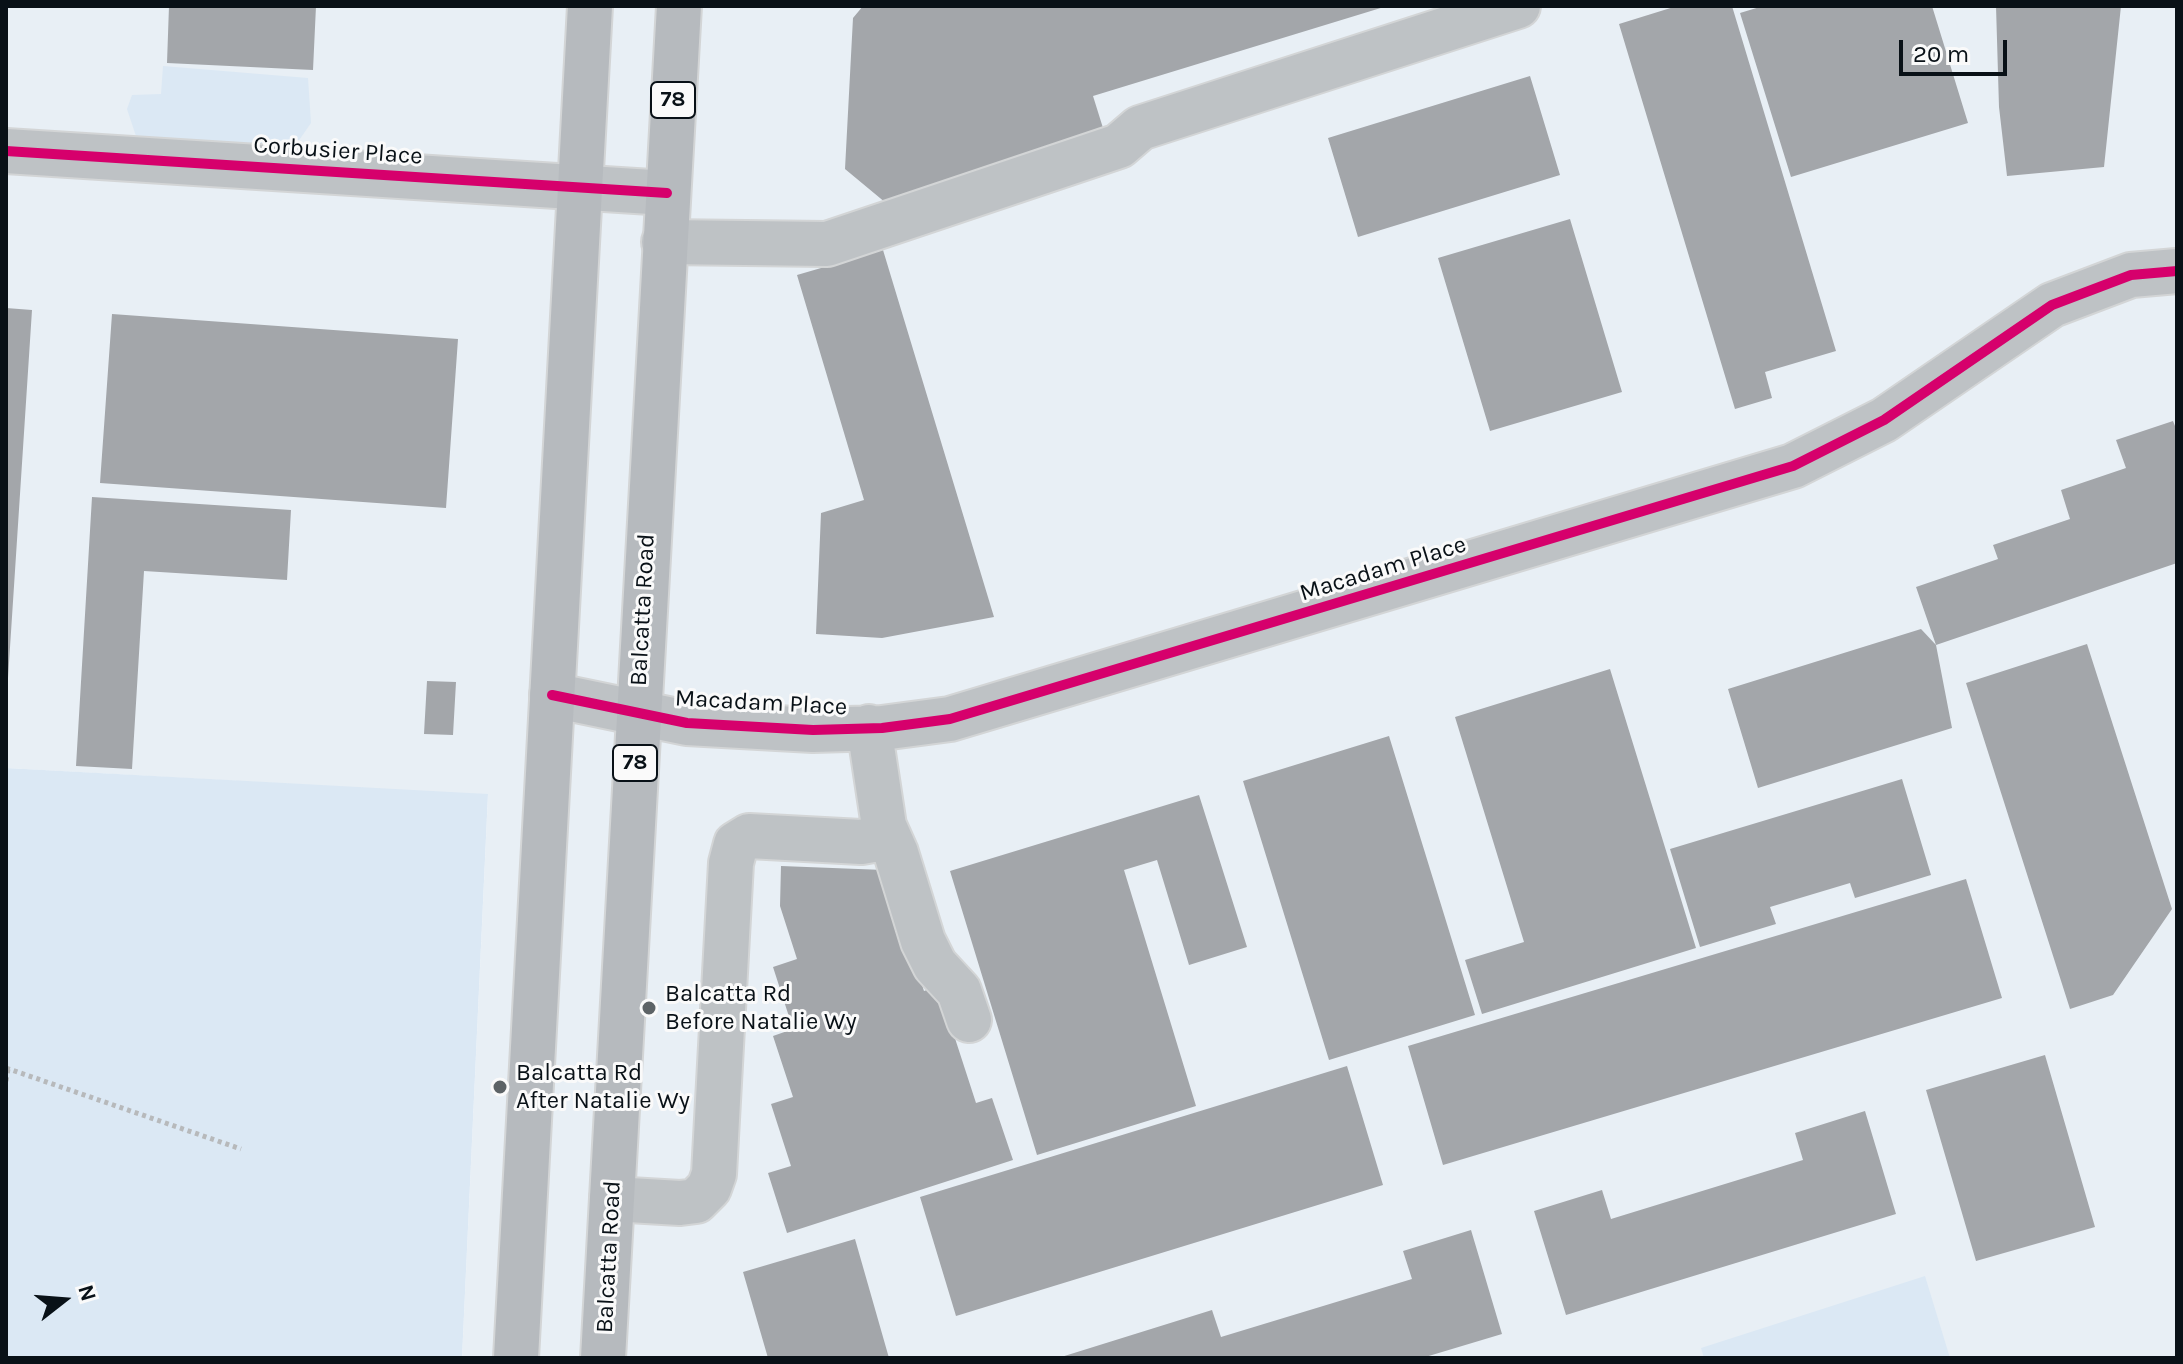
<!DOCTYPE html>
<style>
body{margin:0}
#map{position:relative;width:2183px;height:1364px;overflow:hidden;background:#fafafa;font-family:Karla,sans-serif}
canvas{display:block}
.frame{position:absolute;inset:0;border:8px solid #091117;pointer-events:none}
.north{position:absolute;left:24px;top:1260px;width:80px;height:80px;-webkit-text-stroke:6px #fafafa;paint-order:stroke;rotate:73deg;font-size:22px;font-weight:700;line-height:32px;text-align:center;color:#091117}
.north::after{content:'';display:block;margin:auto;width:28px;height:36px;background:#091117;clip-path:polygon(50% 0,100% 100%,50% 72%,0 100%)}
.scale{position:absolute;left:1899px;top:40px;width:108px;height:36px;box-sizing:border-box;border:4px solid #091117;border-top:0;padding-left:10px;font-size:24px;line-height:28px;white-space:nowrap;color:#091117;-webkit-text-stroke:6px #fafafa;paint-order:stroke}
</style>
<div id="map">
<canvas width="2183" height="1364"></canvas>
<div class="frame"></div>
<div class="north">N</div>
<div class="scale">20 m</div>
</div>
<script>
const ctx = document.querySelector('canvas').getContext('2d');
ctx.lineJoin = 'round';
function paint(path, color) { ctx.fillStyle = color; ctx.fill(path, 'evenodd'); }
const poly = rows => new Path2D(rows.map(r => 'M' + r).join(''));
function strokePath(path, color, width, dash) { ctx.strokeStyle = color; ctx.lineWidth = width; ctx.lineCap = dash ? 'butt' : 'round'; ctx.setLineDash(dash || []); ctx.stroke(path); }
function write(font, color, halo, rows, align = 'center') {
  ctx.font = font + ' Karla,sans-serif'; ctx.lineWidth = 6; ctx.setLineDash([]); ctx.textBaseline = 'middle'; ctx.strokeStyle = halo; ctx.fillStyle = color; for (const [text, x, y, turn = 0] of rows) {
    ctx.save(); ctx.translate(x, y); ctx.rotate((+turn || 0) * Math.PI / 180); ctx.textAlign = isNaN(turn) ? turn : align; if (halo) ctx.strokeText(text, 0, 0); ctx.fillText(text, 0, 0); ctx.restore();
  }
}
paint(poly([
 [6,6,2177,6,2177,1358,462,1358,488,795,6,768]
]), '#e8eff5');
paint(poly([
 [163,66,308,78,311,123,295,146,144,140,136,136,127,109,132,95,161,94],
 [6,768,488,794,462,1358,6,1358],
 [1925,1276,1950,1358,1704,1358,1701,1348]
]), '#dbe8f4');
paint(poly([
 [169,6,316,6,313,70,167,63],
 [863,6,1384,6,1384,7,1093,96,1108,144,892,208,845,169,853,18],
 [1677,6,1732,6,1836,351,1765,372,1772,398,1735,409,1619,24],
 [1763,6,1932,6,1968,123,1791,177,1740,13],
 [1996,6,2121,6,2104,167,2007,176,1999,107],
 [1530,76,1560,175,1358,237,1328,138],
 [1570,219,1622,392,1490,431,1438,258],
 [883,250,994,617,882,638,816,634,821,513,864,500,797,275],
 [6,308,32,310,8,678,6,678],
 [112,314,458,339,446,508,100,483],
 [2173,421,2177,431,2177,563,1936,645,1916,587,1998,559,1993,545,2070,519,2061,490,2126,468,2116,440],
 [92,497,291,510,287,580,144,571,132,769,76,766],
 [1921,629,1936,645,1952,728,1758,788,1728,689],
 [2087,644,2172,909,2113,995,2070,1009,1966,683],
 [1610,669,1696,948,1482,1014,1465,960,1524,942,1455,717],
 [427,681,456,682,453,735,424,734],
 [1389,736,1475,1015,1329,1060,1243,781],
 [1902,779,1931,875,1855,898,1850,883,1770,907,1776,924,1700,947,1670,849],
 [1199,795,1247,947,1189,965,1157,860,1124,870,1196,1106,1037,1155,950,871],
 [781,866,884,870,924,991,938,986,976,1103,992,1098,1013,1160,787,1233,768,1173,791,1166,771,1104,793,1097,773,1036,793,1029,773,967,797,959,780,906],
 [1966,879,2002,998,1443,1165,1408,1046],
 [2045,1055,2095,1227,1976,1261,1926,1090],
 [1347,1066,1383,1185,956,1316,920,1197],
 [1865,1111,1896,1214,1566,1315,1534,1211,1602,1190,1611,1219,1803,1160,1795,1133],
 [1471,1230,1502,1334,1422,1358,1058,1358,1212,1310,1221,1337,1412,1279,1403,1251],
 [855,1239,889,1358,768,1358,743,1272]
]), '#a3a6aa');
const minor = poly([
 [6,151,667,193],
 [664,242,827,244,1119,146,1140,128,1518,6],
 [552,695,687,723,813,730,882,728,950,719,1793,466,1884,420,2052,305,2131,275,2177,271],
 [869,727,884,826,896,853,923,941,935,965,959,991,969,1020],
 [612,1199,680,1203,696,1201,709,1188,714,1174,731,863,736,844,749,836,861,842,889,837]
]);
const major = poly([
 [516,1358,590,6],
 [603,1358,679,6]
]);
strokePath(minor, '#d3d5d6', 48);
strokePath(major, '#d3d5d6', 48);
strokePath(poly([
 [6,1068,241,1149],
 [6,1081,8,1069]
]), '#b7b9bb', 5, [4, 4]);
strokePath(minor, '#bec2c5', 44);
strokePath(major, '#b6babe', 44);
strokePath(poly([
 [6,151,667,193],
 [552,695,687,723,813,730,882,728,950,719,1793,466,1884,420,2052,305,2131,275,2177,271]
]), '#d6006c', 10);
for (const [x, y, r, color] of [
 [649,1008,8,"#5d6366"],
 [500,1087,8,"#5d6366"]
]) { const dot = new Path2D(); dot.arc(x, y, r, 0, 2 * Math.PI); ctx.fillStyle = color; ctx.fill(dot); strokePath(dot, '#fafafa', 3); }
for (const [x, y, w] of [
 [673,100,44],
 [635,763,44]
]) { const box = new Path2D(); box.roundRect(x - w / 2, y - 18, w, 36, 6); ctx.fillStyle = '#fafafa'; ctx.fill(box); strokePath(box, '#091117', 2); }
write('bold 22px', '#091117', null, [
 ["78",673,100],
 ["78",635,763]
]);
write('24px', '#091117', '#fafafa', [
 ["Corbusier Place",338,151,4],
 ["Macadam Place",1383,569,-17],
 ["Balcatta Road",643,610,-87],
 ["Macadam Place",761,703,3],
 ["Balcatta Road",609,1257,-87]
]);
write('24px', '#091117', '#fafafa', [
 ["Balcatta Rd",665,994],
 ["Before Natalie Wy",665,1022],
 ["Balcatta Rd",516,1073],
 ["After Natalie Wy",516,1101]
], 'left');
</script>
